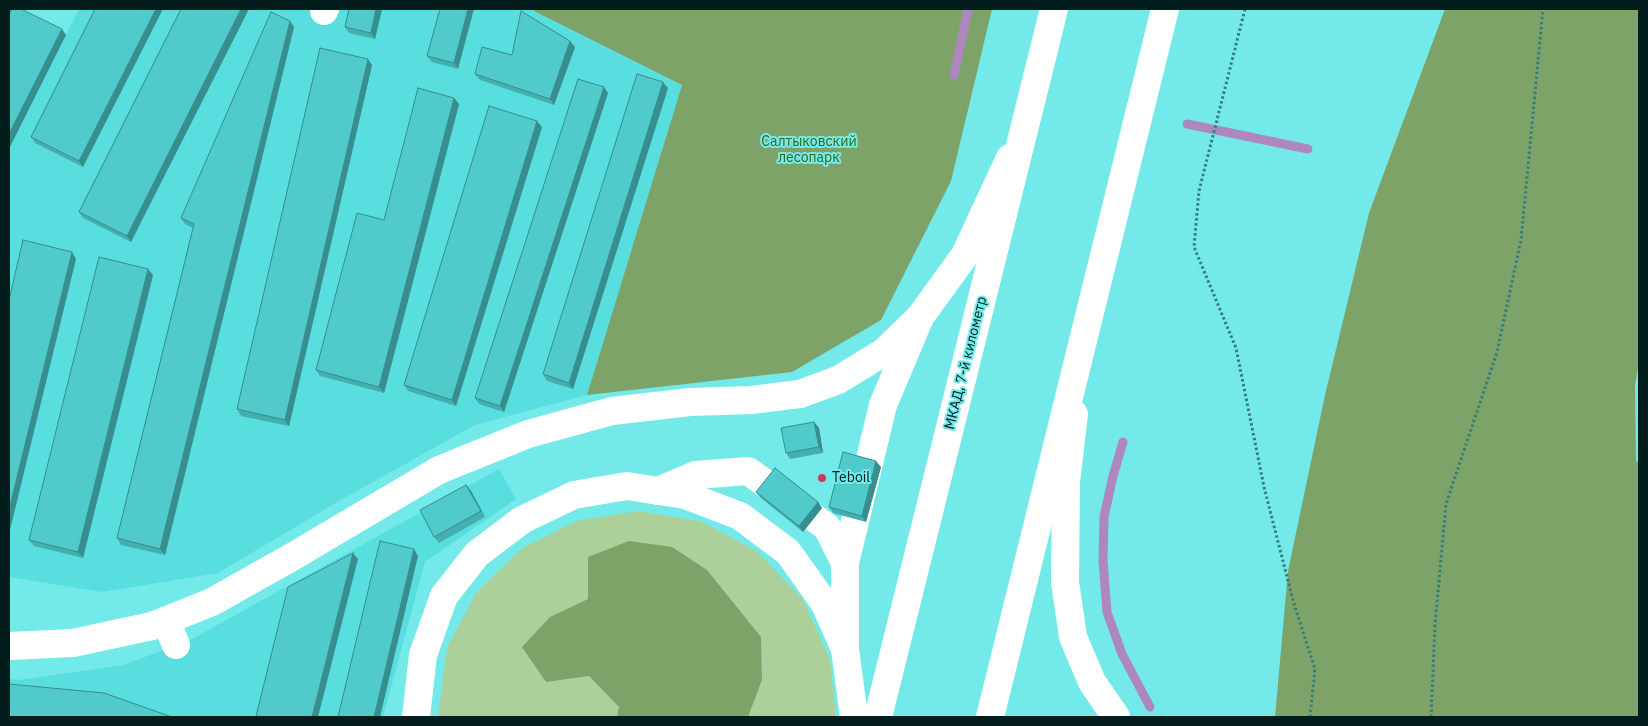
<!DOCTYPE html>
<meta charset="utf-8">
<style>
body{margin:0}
#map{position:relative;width:1648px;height:726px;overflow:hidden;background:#73eae9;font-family:"IBM Plex Sans",sans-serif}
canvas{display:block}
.frame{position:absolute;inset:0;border:10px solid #031d1d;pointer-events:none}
</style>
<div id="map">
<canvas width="1648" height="726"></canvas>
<div class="frame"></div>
</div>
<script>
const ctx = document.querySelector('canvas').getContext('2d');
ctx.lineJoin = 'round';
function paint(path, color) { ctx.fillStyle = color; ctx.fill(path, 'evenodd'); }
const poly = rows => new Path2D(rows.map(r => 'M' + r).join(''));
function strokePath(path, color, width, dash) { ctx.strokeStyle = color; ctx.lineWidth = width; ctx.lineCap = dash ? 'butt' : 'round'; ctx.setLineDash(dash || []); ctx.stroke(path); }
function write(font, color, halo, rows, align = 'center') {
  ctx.font = font + ' "IBM Plex Sans",sans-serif'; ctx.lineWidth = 4; ctx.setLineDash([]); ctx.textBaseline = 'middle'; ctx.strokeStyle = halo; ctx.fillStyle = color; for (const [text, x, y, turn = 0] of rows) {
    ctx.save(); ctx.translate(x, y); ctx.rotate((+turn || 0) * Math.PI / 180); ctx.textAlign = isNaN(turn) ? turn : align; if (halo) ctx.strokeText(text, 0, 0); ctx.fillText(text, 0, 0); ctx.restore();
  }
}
paint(poly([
 [9,9,15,9,66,35,79,9,530,9,682,85,587,395,475,425,339,501,218,573,102,592,9,577],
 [499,469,516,499,425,562,383,717,9,717,9,679,19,680,124,665,192,639]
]), '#58dede');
paint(poly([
 [638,511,700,521,755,550,802,598,830,659,836,717,748,717,762,680,761,637,707,570,672,547,588,599,550,617,546,682,589,676,619,707,617,717,438,717,447,648,476,593,521,549,576,521]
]), '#acd09a');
paint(poly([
 [530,9,992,9,951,181,881,320,792,372,587,395,682,85],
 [1445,9,1639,9,1639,362,1635,386,1636,461,1639,462,1639,717,1275,717,1288,571,1325,395,1369,213],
 [629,541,672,547,707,570,761,637,762,680,748,717,617,717,619,707,589,676,546,682,522,647,550,617,588,599,588,557]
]), '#7da369');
strokePath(poly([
 [954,75,968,9],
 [1187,124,1308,149],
 [1123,442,1113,476,1104,517,1103,561,1107,612,1122,654,1150,707]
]), '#ae87bf', 9);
strokePath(poly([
 [1245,9,1199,191,1194,247,1236,348,1264,487,1294,604,1315,669,1310,717],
 [1431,717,1435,625,1446,504,1497,352,1521,240,1543,9]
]), '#377d7c', 3, [2.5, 2.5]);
strokePath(poly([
 [324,11,325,9],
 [658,491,696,475,748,471,827,527,845,563],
 [166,621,176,645],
 [845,649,845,563,883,405,920,317]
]), '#fff', 28);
strokePath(poly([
 [1074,414,1066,482,1065,582,1073,637,1092,682,1116,717],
 [9,646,73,643,152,626,212,602,292,557,439,470,528,434,612,411,690,402,751,400,800,394,838,380,884,352,920,317,965,255,1010,158],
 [416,717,423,655,444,596,477,554,522,520,574,495,627,486,685,495,740,516,788,552,825,604,845,649,854,717]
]), '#fff', 28);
strokePath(poly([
 [878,717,1054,9],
 [990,717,1165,9]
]), '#fff', 28);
paint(poly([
 [95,9,83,167,35,143,31,137],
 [181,9,131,242,83,218,79,212],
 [382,9,375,39,349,33,345,27],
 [440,9,458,69,432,62,427,56],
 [294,27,165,555,121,545,117,538,193,228,185,224,181,218],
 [575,47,554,105,480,80,475,74,512,55],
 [372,65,289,426,241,416,237,409],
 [668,88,573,389,547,381,543,374],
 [608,93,504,412,479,404,475,398],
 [454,98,459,104,384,393,320,376,316,370,384,220],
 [542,127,456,406,408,391,404,385],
 [153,275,83,558,34,546,29,540],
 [814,422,819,428,823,453,790,459,786,453],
 [881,467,866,522,833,513,829,507],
 [466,485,471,491,485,517,439,543,434,537],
 [756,492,818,502,822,508,803,532,761,498]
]), '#45aeae');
paint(poly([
 [156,9,163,9,83,167,79,161],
 [241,9,249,9,131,242,127,236],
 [376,9,382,9,375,39,371,33],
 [468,9,474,9,458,69,454,63],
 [290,21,294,27,165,555,160,549],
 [62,29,66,35,9,149,9,134],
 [570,41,575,47,554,105,550,99],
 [368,59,372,65,289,426,285,420],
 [663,82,668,88,573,389,569,383],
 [604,87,608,93,504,412,500,406],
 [454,98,459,104,384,393,379,387],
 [537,121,542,127,456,406,452,400],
 [72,252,76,259,9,534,9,510],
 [148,269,153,275,83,558,78,552],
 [814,422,819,428,823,453,819,447],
 [876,461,881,467,866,522,862,516],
 [466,485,471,491,485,517,481,511],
 [818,502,822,508,803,532,799,526],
 [414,549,418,556,380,717,374,717],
 [353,553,358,559,318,717,312,717]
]), '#388d8d');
const building = poly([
 [12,9,21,9,62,29,9,134,9,14,12,9],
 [95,9,156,9,79,161,31,137,95,9],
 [181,9,241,9,127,236,79,212,181,9],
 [349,9,376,9,371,33,345,27,349,9],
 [440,9,468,9,454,63,427,56,440,9],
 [521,11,570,41,550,99,475,74,482,47,512,55,521,11],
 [271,12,290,21,160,549,117,538,194,224,181,218,271,12],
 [320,48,368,59,285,420,237,409,320,48],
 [637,74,663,82,569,383,543,374,637,74],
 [578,79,604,87,500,406,475,398,578,79],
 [418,88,454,98,379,387,316,370,357,213,384,220,418,88],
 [489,106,537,121,452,400,404,385,489,106],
 [23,240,72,252,9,510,9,300,23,240],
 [99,257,148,269,78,552,29,540,99,257],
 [814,422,819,447,786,453,781,428,814,422],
 [843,452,876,461,862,516,829,507,843,452],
 [775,468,818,502,799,526,756,492,775,468],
 [466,485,481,511,434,537,420,510,466,485],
 [380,541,414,549,374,717,338,717,380,541],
 [353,553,312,717,262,717,256,716,288,587,353,553],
 [9,684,104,693,172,717,9,717,9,684]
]);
paint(building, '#50caca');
strokePath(building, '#388d8d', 1);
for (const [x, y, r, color] of [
 [822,478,5,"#cc3c55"]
]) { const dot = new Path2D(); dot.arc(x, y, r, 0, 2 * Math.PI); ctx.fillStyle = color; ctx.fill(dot); strokePath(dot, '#73eae9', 2); }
write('14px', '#376615', '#73eae9', [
 ["Салтыковский",809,142],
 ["лесопарк",809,158]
]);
write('14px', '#031d1d', '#73eae9', [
 ["МКАД, 7-й километр",966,363,-76]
]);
write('14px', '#031d1d', '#73eae9', [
 ["Teboil",832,478]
], 'left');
</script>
